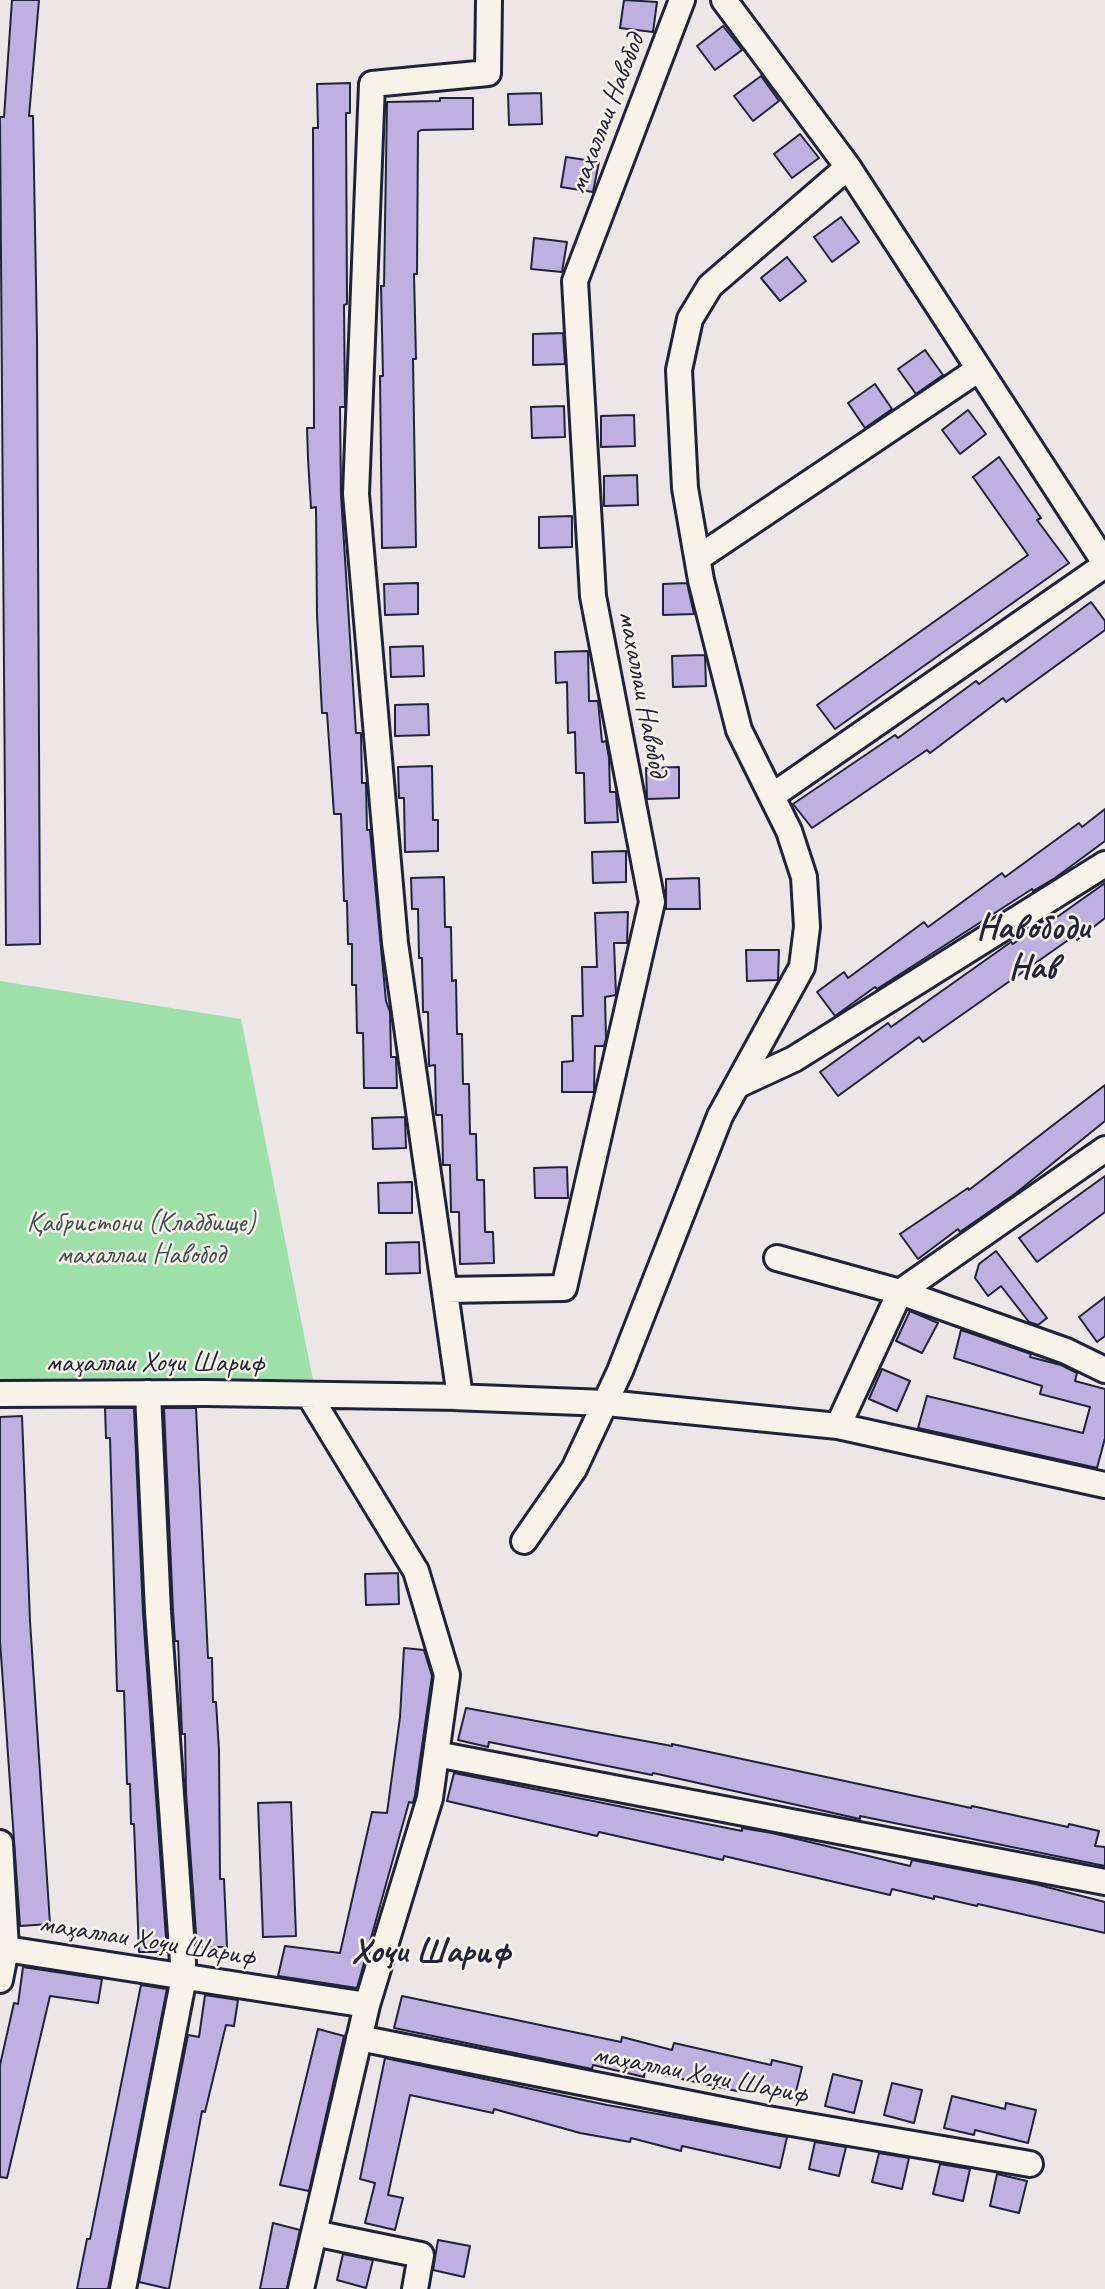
<!DOCTYPE html>
<meta charset="utf-8">
<style>
body{margin:0}
canvas{display:block;background:#ece6e7}
</style>
<canvas width="1105" height="2289"></canvas>
<script>
const ctx = document.querySelector('canvas').getContext('2d');
ctx.lineJoin = 'round';
function paint(path, color) { ctx.fillStyle = color; ctx.fill(path, 'evenodd'); }
const poly = rows => new Path2D(rows.map(r => 'M' + r).join(''));
function strokePath(path, color, width, dash) { ctx.strokeStyle = color; ctx.lineWidth = width; ctx.lineCap = dash ? 'butt' : 'round'; ctx.setLineDash(dash || []); ctx.stroke(path); }
function write(font, color, halo, rows, align = 'center') {
  ctx.font = font + ' Caveat,sans-serif'; ctx.lineWidth = 5; ctx.setLineDash([]); ctx.textBaseline = 'middle'; ctx.strokeStyle = halo; ctx.fillStyle = color; for (const [text, x, y, turn = 0] of rows) {
    ctx.save(); ctx.translate(x, y); ctx.rotate((+turn || 0) * Math.PI / 180); ctx.textAlign = isNaN(turn) ? turn : align; if (halo) ctx.strokeText(text, 0, 0); ctx.fillText(text, 0, 0); ctx.restore();
  }
}
paint(poly([
 [0,981,241,1019,313,1380,0,1380]
]), '#9ee0aa');
const building = poly([
 [12,0,39,0,29,116,33,116,37,338,40,944,6,945,0,117,4,117,12,0],
 [624,0,657,2,653,32,620,28,624,0],
 [723,26,742,50,715,70,697,46,723,26],
 [761,76,779,101,753,121,734,96,761,76],
 [350,83,350,113,346,113,347,304,344,305,345,407,340,407,341,495,356,733,361,733,362,783,366,783,367,830,370,830,386,1001,390,1012,391,1057,396,1057,397,1088,364,1088,363,1033,357,1033,356,985,352,985,352,944,348,944,347,901,344,901,341,814,334,814,327,713,322,713,317,615,316,507,311,508,308,459,307,428,314,428,313,128,318,128,317,84,350,83],
 [541,93,542,124,509,125,508,94,541,93],
 [440,98,473,98,473,129,421,130,418,132,417,274,414,274,416,359,413,359,416,547,382,548,380,376,383,376,381,286,384,286,387,102,440,101,440,98],
 [800,134,819,158,792,178,774,154,800,134],
 [566,157,599,162,593,192,561,187,566,157],
 [841,217,859,242,832,262,814,237,841,217],
 [534,238,567,242,562,272,531,269,534,238],
 [787,257,806,281,780,301,761,278,787,257],
 [563,333,565,364,533,365,533,334,563,333],
 [925,350,943,375,916,394,898,369,925,350],
 [875,384,892,409,865,428,848,403,875,384],
 [564,406,565,437,532,438,531,407,564,406],
 [968,410,986,434,960,454,942,430,968,410],
 [634,415,635,446,601,447,601,416,634,415],
 [999,457,1041,518,1037,520,1069,563,835,729,817,705,1028,555,973,477,999,457],
 [637,475,638,505,604,506,604,476,637,475],
 [572,516,572,547,539,548,539,517,572,516],
 [418,583,418,614,385,615,384,584,418,583],
 [687,583,694,614,663,615,663,584,687,583],
 [1091,602,1105,621,1105,630,1006,702,1003,698,930,753,927,750,812,828,793,804,895,735,898,738,976,681,979,684,1091,602],
 [423,646,424,676,391,677,390,647,423,646],
 [588,651,589,701,598,701,602,742,606,741,609,758,610,792,616,792,618,822,585,823,584,773,576,773,575,732,568,733,567,682,556,683,555,652,588,651],
 [705,655,706,686,673,687,672,656,705,655],
 [428,704,429,735,395,736,395,705,428,704],
 [432,766,433,820,438,820,438,851,405,852,404,798,399,798,398,767,432,766],
 [679,767,679,798,647,799,646,768,679,767],
 [1105,809,1105,841,1055,878,1033,891,1032,889,877,989,875,987,835,1016,817,992,844,972,848,978,924,922,928,927,1002,873,1005,877,1079,823,1082,827,1105,809],
 [626,851,626,882,593,883,592,852,626,851],
 [444,877,445,927,451,927,452,981,456,980,457,1034,462,1034,463,1084,469,1084,470,1134,476,1134,477,1180,484,1180,485,1232,493,1232,494,1263,460,1264,459,1212,451,1212,450,1165,443,1165,442,1115,436,1115,435,1065,429,1066,428,1012,423,1012,422,958,419,958,418,909,412,909,411,878,444,877],
 [699,878,700,909,666,909,666,879,699,878],
 [1105,883,1105,918,1077,940,1074,936,923,1042,919,1037,838,1096,820,1072,888,1023,891,1027,1011,942,1013,944,1047,918,1050,922,1105,883],
 [628,912,627,943,614,943,616,995,605,997,606,1039,604,1046,595,1046,594,1092,562,1092,562,1062,573,1061,572,1016,583,1016,582,967,597,967,595,913,628,912],
 [746,950,779,950,778,980,747,981,746,950],
 [1105,1085,1105,1121,1016,1193,960,1232,958,1229,918,1259,900,1234,968,1188,969,1190,1105,1085],
 [405,1117,406,1148,373,1149,372,1118,405,1117],
 [567,1167,568,1198,535,1198,534,1168,567,1167],
 [1105,1176,1105,1212,1037,1262,1019,1238,1105,1176],
 [412,1182,412,1213,379,1213,378,1183,412,1182],
 [419,1242,420,1273,386,1274,386,1243,419,1242],
 [996,1251,1047,1318,1038,1325,1029,1322,1001,1286,988,1296,975,1278,979,1264,996,1251],
 [1105,1297,1105,1336,1097,1342,1079,1317,1105,1297],
 [910,1311,938,1323,922,1353,896,1341,910,1311],
 [961,1330,1031,1354,1030,1357,1061,1365,1077,1373,1075,1381,1105,1389,1105,1438,1097,1468,918,1428,927,1396,1083,1433,1090,1407,1040,1394,1042,1386,954,1358,961,1330],
 [882,1369,910,1381,897,1411,869,1399,882,1369],
 [105,1408,134,1408,143,1613,167,1952,139,1952,134,1824,131,1824,130,1784,127,1784,124,1691,117,1691,110,1438,106,1438,105,1408],
 [164,1408,196,1408,208,1658,212,1658,213,1702,216,1702,219,1750,220,1879,224,1879,227,1947,197,1947,186,1792,185,1734,182,1734,178,1641,175,1641,173,1611,164,1408],
 [22,1416,30,1621,50,1924,20,1926,0,1641,0,1417,22,1416],
 [398,1573,399,1604,366,1605,365,1574,398,1573],
 [404,1648,424,1650,432,1676,415,1795,413,1803,409,1802,357,1988,278,1976,285,1946,340,1953,372,1812,387,1813,400,1717,404,1648],
 [466,1708,672,1746,672,1744,971,1808,972,1806,1068,1827,1069,1824,1099,1831,1095,1846,1105,1847,1105,1866,860,1816,860,1819,653,1773,652,1775,489,1742,488,1747,458,1740,466,1708],
 [454,1773,742,1831,742,1828,772,1833,910,1866,912,1860,1035,1884,1105,1902,1105,1933,978,1904,977,1906,934,1896,934,1899,892,1889,890,1895,724,1856,723,1860,599,1832,597,1836,447,1801,454,1773],
 [291,1802,296,1936,263,1937,258,1803,291,1802],
 [23,1967,102,1979,98,2003,50,1996,7,2178,0,2177,0,2065,14,2003,18,2004,23,1967],
 [141,1985,167,1989,108,2289,77,2289,87,2239,90,2239,141,1985],
 [205,1995,238,2000,234,2026,226,2025,205,2112,202,2111,169,2289,139,2282,188,2035,199,2037,205,1995],
 [402,1996,621,2042,622,2037,672,2050,674,2043,771,2065,772,2060,802,2067,794,2100,747,2089,746,2093,645,2071,644,2077,593,2065,592,2069,394,2028,402,1996],
 [318,2029,344,2036,309,2191,280,2185,318,2029],
 [385,2058,607,2105,787,2137,780,2168,682,2146,681,2151,631,2138,630,2142,580,2133,494,2109,493,2113,410,2095,388,2195,403,2198,395,2230,365,2223,375,2183,360,2179,385,2058],
 [833,2074,862,2081,854,2113,825,2106,833,2074],
 [892,2083,922,2090,914,2123,884,2115,892,2083],
 [952,2096,1005,2109,1006,2103,1036,2110,1028,2143,975,2130,974,2135,944,2128,952,2096],
 [815,2142,846,2147,839,2176,809,2169,815,2142],
 [879,2153,909,2158,902,2189,872,2182,879,2153],
 [940,2164,970,2169,963,2201,933,2194,940,2164],
 [997,2174,1027,2181,1019,2213,990,2206,997,2174],
 [273,2223,300,2230,287,2289,260,2289,273,2223],
 [438,2240,470,2246,464,2277,433,2270,438,2240],
 [343,2254,373,2260,366,2288,337,2280,343,2254]
]);
paint(building, '#beb0e1');
strokePath(building, '#22223b', 2);
const minor = poly([
 [724,0,848,167,1105,563],
 [698,558,979,369],
 [772,796,1105,565],
 [738,1085,794,1059,1105,864],
 [777,1258,900,1292,1066,1351,1105,1370],
 [445,1290,564,1288,652,902,593,596,575,281,682,0],
 [0,1394,205,1393,460,1397,395,943,356,494,372,84,488,73,489,0],
 [452,1397,606,1403,838,1426,900,1292,1105,1149],
 [838,1426,1105,1485],
 [524,1541,574,1469,620,1371,720,1116,802,967,807,927,804,877,789,831,739,730,701,580,685,488,679,370,690,319,710,286,848,167],
 [436,1754,1105,1882],
 [0,1843,6,1949,0,1980],
 [0,1948,367,2005],
 [359,2038,762,2118,1030,2164],
 [314,2233,421,2255,415,2289],
 [123,2289,184,1977,158,1612,148,1393],
 [301,2289,367,2005,430,1798,447,1675,416,1571,309,1395]
]);
strokePath(minor, '#22223b', 30);
strokePath(minor, '#f7f3e8', 24);
write('28px', '#22223b', '#f7f3e8', [
 ["махаллаи Навобод",607,114,-69],
 ["махаллаи Навобод",642,694,79],
 ["маҳаллаи Хоҷи Шариф",155,1364],
 ["маҳаллаи Хоҷи Шариф",147,1941,9],
 ["маҳаллаи Хоҷи Шариф",700,2075,11]
]);
write('28px', '#415257', '#f7f3e8', [
 ["Қабристони (Кладбище)",141,1224],
 ["махаллаи Навобод",141,1256]
]);
write('bold 35px', '#22223b', '#f7f3e8', [
 ["Навободи",1033,929],
 ["Нав",1033,969],
 ["Хоҷи Шариф",431,1953]
]);
</script>
